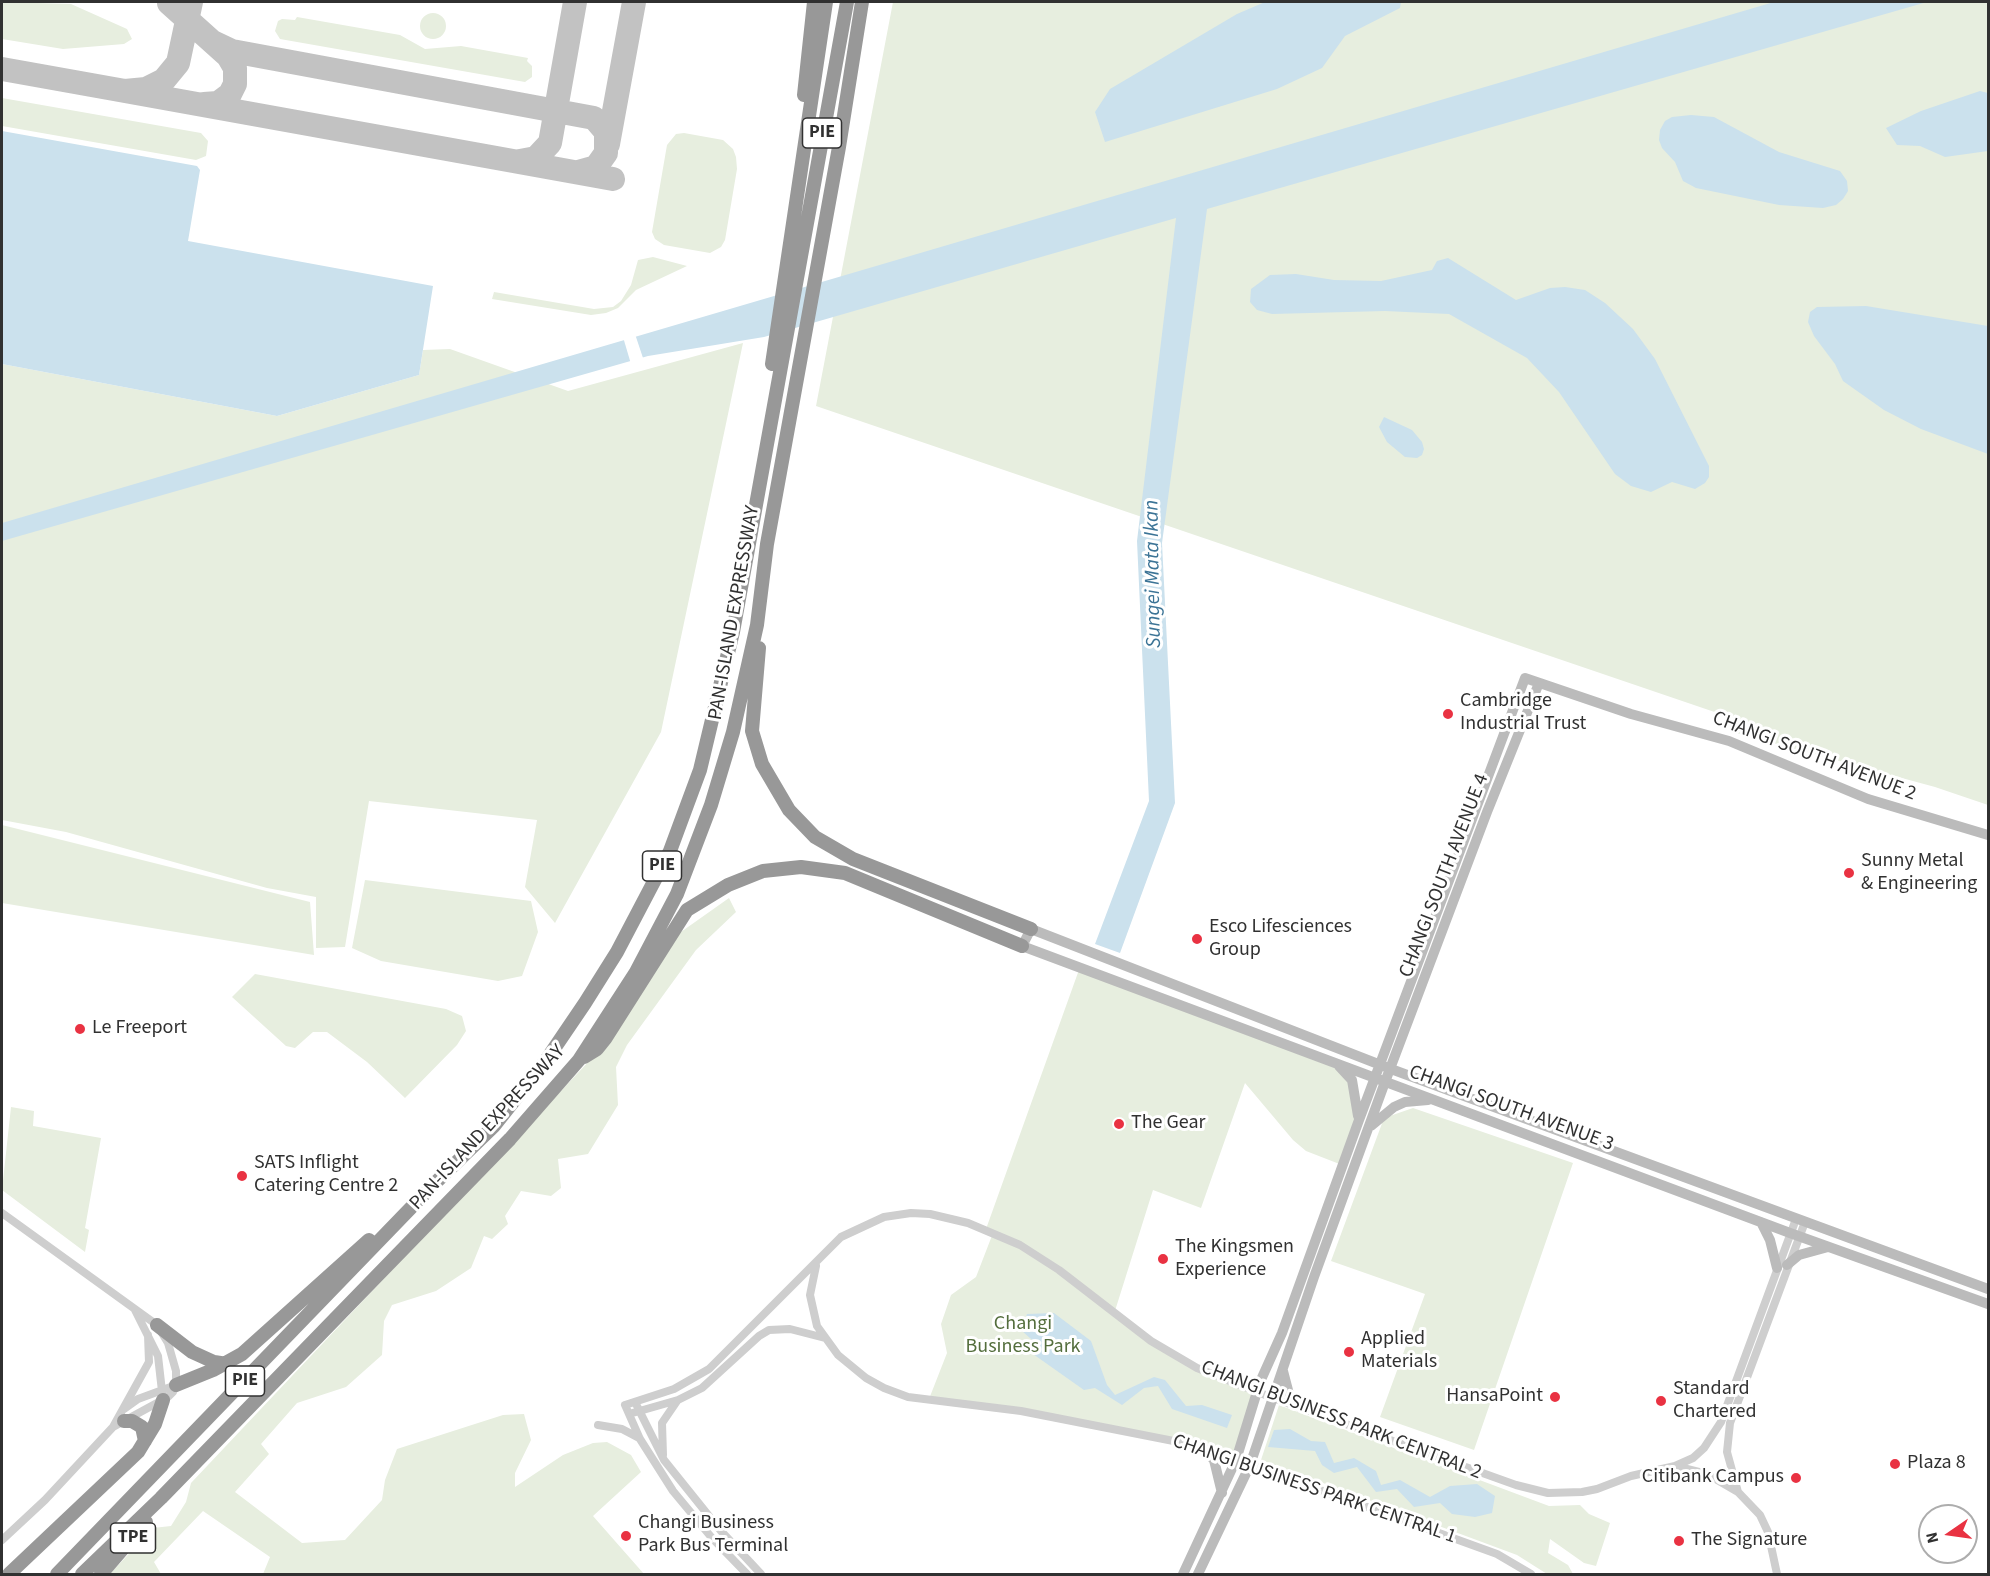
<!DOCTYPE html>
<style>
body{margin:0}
#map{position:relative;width:1990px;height:1576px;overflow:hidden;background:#fff;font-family:"Source Sans 3",sans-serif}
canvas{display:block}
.frame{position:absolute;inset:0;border:3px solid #313131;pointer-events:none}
.north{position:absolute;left:1918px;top:1504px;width:60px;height:60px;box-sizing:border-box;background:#fff;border:2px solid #adadad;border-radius:50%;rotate:257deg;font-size:16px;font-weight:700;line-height:24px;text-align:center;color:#313131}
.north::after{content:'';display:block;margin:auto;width:21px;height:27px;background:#e93242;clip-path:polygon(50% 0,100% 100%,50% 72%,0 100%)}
</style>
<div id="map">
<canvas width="1990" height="1576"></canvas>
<div class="frame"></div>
<div class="north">N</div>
</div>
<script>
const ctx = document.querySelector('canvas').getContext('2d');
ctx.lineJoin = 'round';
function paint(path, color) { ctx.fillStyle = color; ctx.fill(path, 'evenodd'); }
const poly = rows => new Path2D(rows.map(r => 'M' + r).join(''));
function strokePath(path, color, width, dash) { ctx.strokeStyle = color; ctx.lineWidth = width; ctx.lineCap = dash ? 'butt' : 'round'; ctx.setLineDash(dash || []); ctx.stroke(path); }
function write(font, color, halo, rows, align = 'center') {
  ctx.font = font + ' "Source Sans 3",sans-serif'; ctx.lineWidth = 6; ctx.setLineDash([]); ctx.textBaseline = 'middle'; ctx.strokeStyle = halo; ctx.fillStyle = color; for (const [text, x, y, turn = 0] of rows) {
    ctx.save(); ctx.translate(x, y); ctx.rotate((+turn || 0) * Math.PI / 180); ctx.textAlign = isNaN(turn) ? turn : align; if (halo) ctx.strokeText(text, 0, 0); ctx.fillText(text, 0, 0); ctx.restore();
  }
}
paint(poly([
 [2,2,71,4,127,29,132,39,124,44,63,49,2,39],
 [893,2,1988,2,1988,805,1935,787,1736,733,1738,720,816,406],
 '420 26a13 13 0 1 1 26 0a13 13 0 1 1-26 0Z',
 [297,17,400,35,425,49,461,46,528,58,527,61,532,66,532,77,525,82,280,39,275,31,278,21,282,19,295,20],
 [2,98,201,133,208,141,206,156,196,160,2,126],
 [684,133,723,140,733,149,736,157,737,169,725,240,721,247,710,253,664,245,655,239,652,232,667,145,676,134],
 [653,257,687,266,636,290,618,308,606,313,591,315,492,299,494,292,594,309,613,307,621,301,631,285,638,260],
 [743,343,661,732,555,923,525,887,537,820,369,801,345,947,316,948,316,897,267,888,66,832,2,820,2,364,277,416,419,375,423,350,450,349,568,391],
 [2,825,310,902,314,955,2,903],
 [365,880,531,901,538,932,522,976,498,981,381,961,352,948],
 [729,898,736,912,696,950,627,1045,616,1067,618,1105,588,1154,558,1159,561,1188,551,1196,521,1191,505,1216,508,1224,492,1239,484,1236,471,1268,436,1291,392,1305,384,1321,382,1355,346,1387,297,1403,261,1444,269,1454,235,1492,302,1543,345,1540,382,1500,385,1480,397,1449,503,1415,524,1414,531,1440,515,1473,515,1487,563,1455,593,1443,607,1442,631,1455,641,1472,593,1516,644,1574,263,1574,270,1557,203,1511,154,1562,161,1574,110,1574,153,1528,171,1526,186,1502,191,1483,609,1040,671,939],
 [1080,967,1345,1070,1358,1120,1342,1165,1306,1151,1293,1140,1245,1083,1201,1208,1153,1190,1114,1314,1173,1355,1256,1392,1235,1459,1199,1445,929,1399,947,1353,941,1324,951,1295,976,1277,993,1233,986,1229],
 [255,974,446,1009,462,1016,466,1031,457,1045,405,1098,367,1062,327,1032,313,1032,295,1048,286,1046,232,997],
 [11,1107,34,1111,33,1126,101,1138,85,1228,89,1230,85,1252,2,1190],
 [1413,1108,1573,1163,1474,1450,1380,1417,1425,1294,1331,1261,1384,1118],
 [1279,1405,1549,1506,1580,1505,1589,1514,1610,1523,1596,1566,1584,1563,1550,1539,1548,1553,1568,1565,1573,1574,1547,1574,1517,1555,1261,1460]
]), '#e7eedf');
paint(poly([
 [1265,2,1401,2,1400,8,1345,36,1322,68,1277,89,1105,142,1095,112,1110,89,1237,14],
 [1774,2,1927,2,1207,209,1162,543,1175,803,1120,953,1095,944,1149,801,1137,541,1176,218,764,337,648,356,2,541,2,523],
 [1980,91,1988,93,1988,151,1945,157,1920,146,1897,145,1886,128,1921,111],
 [1691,115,1714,117,1779,152,1840,171,1847,181,1848,191,1843,199,1836,205,1823,208,1779,205,1696,188,1683,181,1675,162,1662,148,1659,140,1660,130,1665,121,1672,117],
 [2,131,197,166,200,170,188,241,433,286,419,375,277,416,2,364],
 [1448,258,1516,300,1550,288,1565,287,1585,290,1605,303,1633,329,1655,359,1709,466,1709,477,1705,483,1695,489,1672,482,1651,492,1631,486,1615,474,1559,392,1527,358,1449,314,1385,311,1272,314,1257,310,1250,302,1251,289,1270,275,1296,274,1334,280,1381,281,1432,270,1437,261],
 [1866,306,1988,326,1988,454,1921,429,1884,410,1843,381,1835,364,1814,336,1808,322,1810,312,1817,307],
 [1384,417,1412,430,1422,442,1424,449,1422,455,1417,458,1405,457,1387,442,1379,427],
 [1054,1313,1091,1341,1107,1385,1115,1395,1154,1377,1165,1380,1186,1406,1202,1405,1232,1415,1227,1428,1172,1409,1158,1386,1144,1388,1122,1405,1095,1388,1084,1390,1033,1354,1040,1347,1021,1330,1027,1314],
 [1290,1429,1311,1441,1325,1442,1334,1463,1354,1458,1376,1471,1381,1485,1400,1480,1430,1497,1450,1486,1477,1484,1495,1496,1492,1513,1475,1517,1452,1514,1440,1503,1414,1507,1397,1489,1376,1492,1357,1467,1334,1473,1322,1465,1315,1451,1268,1447,1274,1430]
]), '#cbe1ed');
paint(poly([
 [635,334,644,361,631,364,623,337]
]), '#fff');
strokePath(poly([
 [169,3,228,56,235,68,235,84,230,94,218,103,204,104],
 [213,42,232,51,594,118,606,132,606,153,596,167,578,172],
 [2,69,125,91,146,89,164,80,178,63,191,2],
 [125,91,613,179],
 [608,144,634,2],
 [520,161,536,158,550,143,575,2]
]), '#c2c2c2', 24);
strokePath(poly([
 [2,1213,157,1325,168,1343,176,1371,176,1385,173,1392,168,1397,113,1427],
 [816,1266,810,1295,817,1326,838,1355,866,1378,884,1388,908,1397,1021,1411,1199,1446,1497,1554,1531,1574],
 [135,1310,158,1356,163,1400],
 [637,1406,664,1460,721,1531,761,1574],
 [124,1409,138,1399,176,1385],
 [629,1414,678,1400,702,1388,759,1336,769,1330,790,1329,825,1338],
 [598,1425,622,1429,639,1438],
 [663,1455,662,1423,677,1401],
 [1675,1466,1693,1458,1704,1448,1721,1422,1796,1219],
 [1738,1492,1727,1452,1730,1423,1805,1222],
 [2,1540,45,1500,113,1427,149,1362,148,1335],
 [747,1574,712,1538,673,1491,640,1439,625,1405,674,1389,709,1369,841,1237,884,1217,911,1213,930,1214,968,1223,1020,1245,1059,1270,1151,1341,1197,1368,1273,1398,1516,1485,1548,1493,1582,1492,1597,1489,1631,1476,1675,1466,1707,1474,1738,1492,1760,1515,1768,1532,1777,1574]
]), '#cecece', 8);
strokePath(poly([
 [1339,1066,1352,1080,1358,1116],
 [1371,1126,1394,1107,1405,1102,1428,1100],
 [1761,1222,1770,1240,1777,1268],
 [1787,1265,1799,1255,1828,1247],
 [1988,1289,1391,1069,1031,929,1022,946,1790,1233,1988,1304],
 [1283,1371,1289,1394,1301,1408],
 [1202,1447,1214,1460,1222,1493],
 [1183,1574,1236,1460,1260,1382,1282,1333,1359,1120,1525,678,1631,714,1729,741,1868,799,1988,835],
 [1198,1574,1250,1465,1314,1277,1385,1082,1487,812,1539,683]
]), '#bbb', 10);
strokePath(poly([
 [804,95,814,2],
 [772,364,826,2],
 [759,648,752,731,762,764,789,810,815,837,853,859,1031,929],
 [584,1057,597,1049,605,1039,687,910,728,885,763,871,801,867,845,873,1022,946],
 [157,1325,192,1352,214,1362,227,1364],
 [176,1385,213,1370,242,1354,369,1240],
 [124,1421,132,1421,142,1427,145,1441],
 [9,1574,138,1452,155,1424,163,1400],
 [57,1574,432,1186,494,1126,547,1059,585,1003,617,952,670,851,700,770,733,632,847,2],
 [82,1574,161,1498,510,1139,579,1060,636,972,677,894,711,805,733,732,757,625,767,544,839,147,862,2],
 [101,1574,146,1522]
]), '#989898', 14);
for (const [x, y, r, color] of [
 [1448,714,6,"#e93242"],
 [1849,873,6,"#e93242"],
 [1197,939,6,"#e93242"],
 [80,1029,6,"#e93242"],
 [1119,1124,6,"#e93242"],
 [242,1176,6,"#e93242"],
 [1163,1259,6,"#e93242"],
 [1349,1352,6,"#e93242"],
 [1555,1397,6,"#e93242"],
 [1661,1401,6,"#e93242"],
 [1895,1464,6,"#e93242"],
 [1796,1478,6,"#e93242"],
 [626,1536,6,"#e93242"],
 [1679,1541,6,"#e93242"]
]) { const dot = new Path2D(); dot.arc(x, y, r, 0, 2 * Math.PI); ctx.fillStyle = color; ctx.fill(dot); strokePath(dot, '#fff', 2); }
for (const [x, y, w] of [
 [822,133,39],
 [662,866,39],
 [245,1381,39],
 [133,1538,45]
]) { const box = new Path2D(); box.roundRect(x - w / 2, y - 15, w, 30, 4.5); ctx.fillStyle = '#fff'; ctx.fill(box); strokePath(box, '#313131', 1.5); }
write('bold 18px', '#313131', null, [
 ["PIE",822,133],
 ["PIE",662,866],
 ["PIE",245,1381],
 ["TPE",133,1538]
]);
write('20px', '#313131', '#fff', [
 ["PAN-ISLAND EXPRESSWAY",735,613,-80],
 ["CHANGI SOUTH AVENUE 2",1814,757,21],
 ["CHANGI SOUTH AVENUE 4",1445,876,-69],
 ["CHANGI SOUTH AVENUE 3",1511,1109,20],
 ["PAN-ISLAND EXPRESSWAY",488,1128,-47],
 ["CHANGI BUSINESS PARK CENTRAL 2",1341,1421,21],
 ["CHANGI BUSINESS PARK CENTRAL 1",1314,1490,19]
]);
write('20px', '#313131', '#fff', [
 ["Cambridge",1460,702],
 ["Industrial Trust",1460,725],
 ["Sunny Metal",1861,862],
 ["& Engineering",1861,885],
 ["Esco Lifesciences",1209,928],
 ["Group",1209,951],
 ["Le Freeport",92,1029],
 ["The Gear",1131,1124],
 ["SATS Inflight",254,1164],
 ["Catering Centre 2",254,1187],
 ["The Kingsmen",1175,1248],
 ["Experience",1175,1271],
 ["Applied",1361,1340],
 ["Materials",1361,1363],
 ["Standard",1673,1390],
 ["Chartered",1673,1413],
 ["HansaPoint",1543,1397,"right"],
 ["Plaza 8",1907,1464],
 ["Citibank Campus",1784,1478,"right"],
 ["Changi Business",638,1524],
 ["Park Bus Terminal",638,1547],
 ["The Signature",1691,1541]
], 'left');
write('20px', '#546e3d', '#fff', [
 ["Changi",1023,1325],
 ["Business Park",1023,1348]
]);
write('italic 21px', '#3c7496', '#fff', [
 ["Sungei Mata Ikan",1154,574,-91]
]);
</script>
